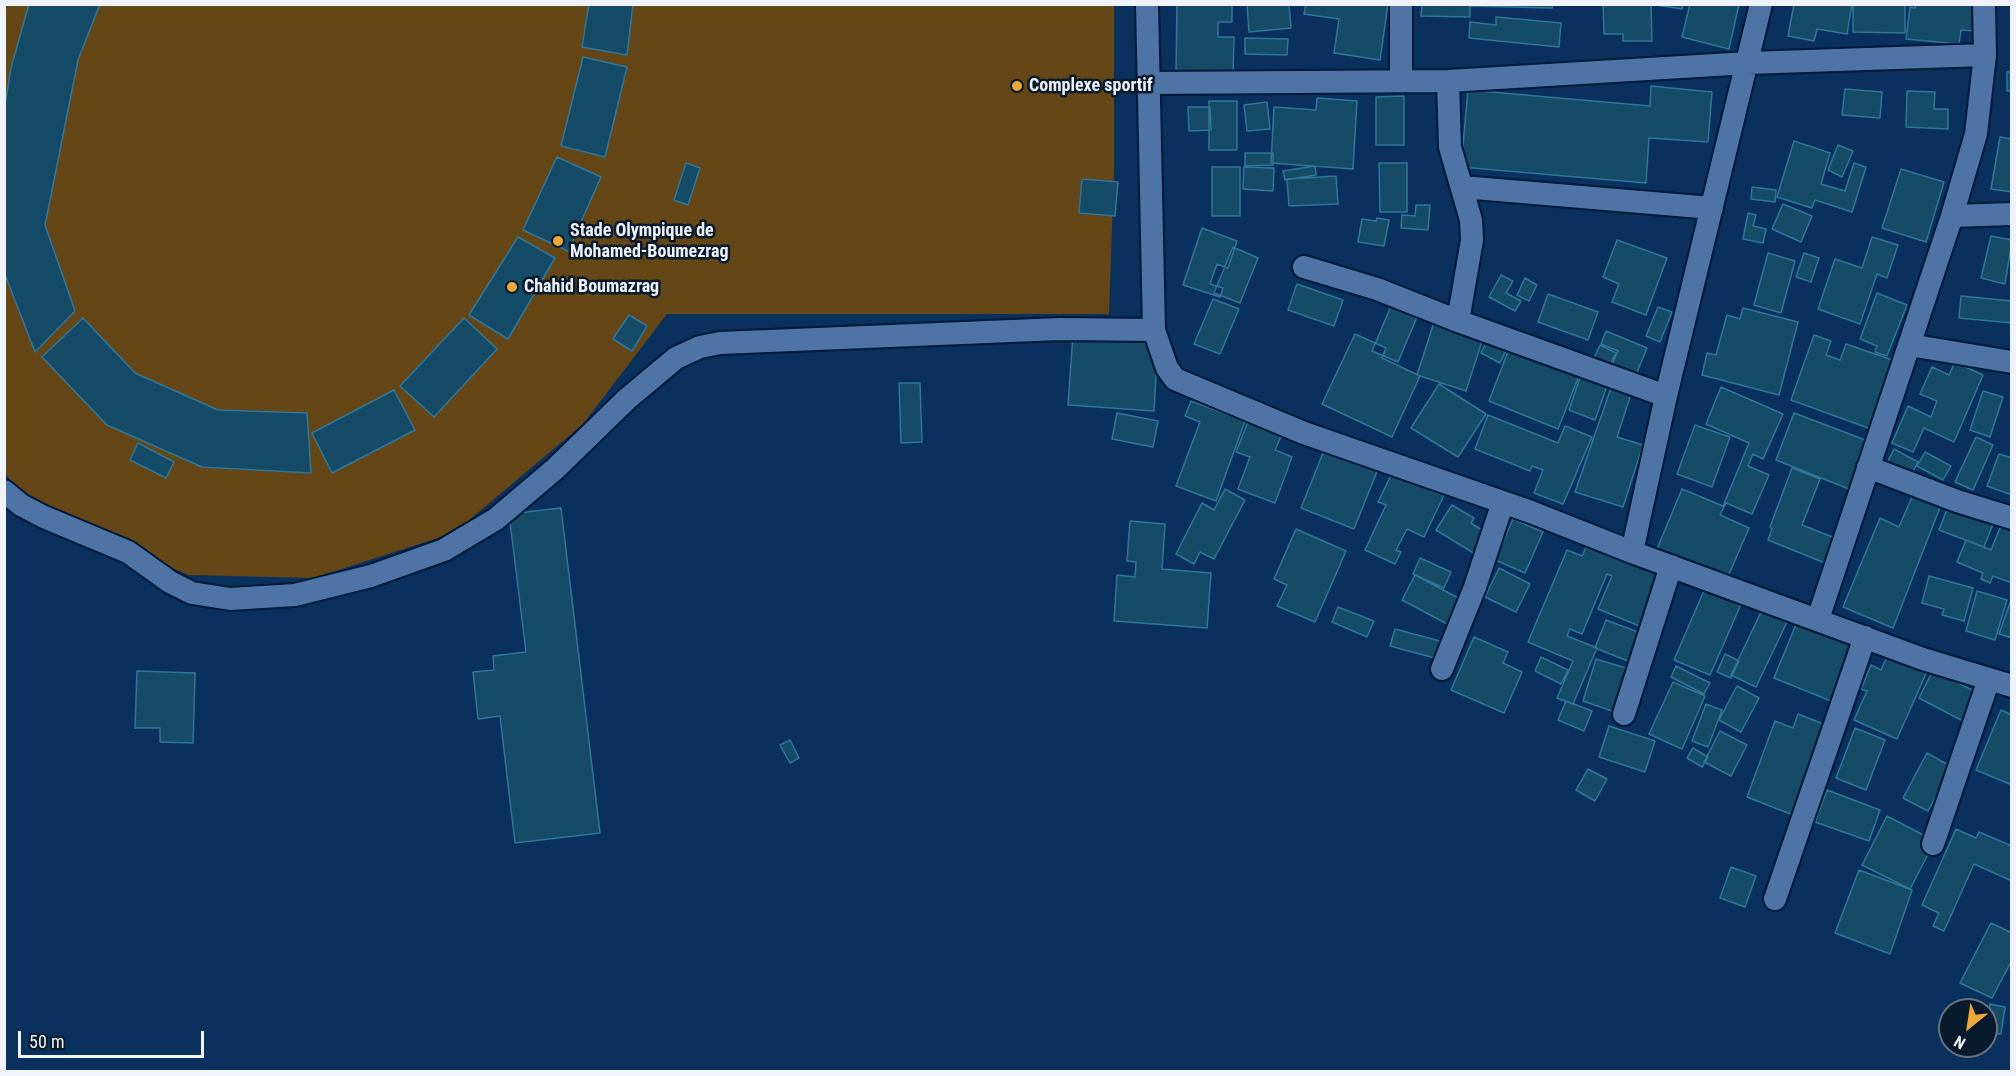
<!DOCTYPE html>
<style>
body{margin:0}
#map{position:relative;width:2016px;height:1076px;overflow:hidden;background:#0a315d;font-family:"Roboto Condensed",sans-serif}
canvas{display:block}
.frame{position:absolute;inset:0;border:6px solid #f0f4fa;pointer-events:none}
.north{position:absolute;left:1938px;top:998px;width:60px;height:60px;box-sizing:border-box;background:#0a1a2d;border:2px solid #66717f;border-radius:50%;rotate:210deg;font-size:16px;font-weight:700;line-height:24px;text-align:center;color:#f0f4fa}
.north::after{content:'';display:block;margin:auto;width:21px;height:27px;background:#eda83b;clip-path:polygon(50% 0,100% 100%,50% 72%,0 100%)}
.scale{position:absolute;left:18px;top:1031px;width:186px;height:27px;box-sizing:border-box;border:3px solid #f0f4fa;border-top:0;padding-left:8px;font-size:18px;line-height:21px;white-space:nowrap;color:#f0f4fa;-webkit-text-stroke:4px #0a1a2d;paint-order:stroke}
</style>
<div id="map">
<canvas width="2016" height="1076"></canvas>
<div class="frame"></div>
<div class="north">N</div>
<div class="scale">50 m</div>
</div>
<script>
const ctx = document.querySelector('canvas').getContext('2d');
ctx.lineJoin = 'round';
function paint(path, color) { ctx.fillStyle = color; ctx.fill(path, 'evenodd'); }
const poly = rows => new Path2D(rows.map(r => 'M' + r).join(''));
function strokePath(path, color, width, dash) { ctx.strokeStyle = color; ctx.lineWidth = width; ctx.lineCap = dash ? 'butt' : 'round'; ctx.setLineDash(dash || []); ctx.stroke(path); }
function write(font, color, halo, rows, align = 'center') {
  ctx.font = font + ' "Roboto Condensed",sans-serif'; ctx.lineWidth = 5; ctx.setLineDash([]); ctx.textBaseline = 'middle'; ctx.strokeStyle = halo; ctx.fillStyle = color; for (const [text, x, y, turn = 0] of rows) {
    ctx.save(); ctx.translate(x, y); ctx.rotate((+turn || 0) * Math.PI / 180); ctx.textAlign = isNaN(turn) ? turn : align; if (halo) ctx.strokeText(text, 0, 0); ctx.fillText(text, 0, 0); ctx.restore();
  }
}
paint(poly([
 [4,5,1114,5,1114,168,1109,314,667,314,583,424,454,533,313,578,188,575,25,501,5,473]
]), '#654616');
const building = poly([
 [29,4,100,4,78,60,45,225,75,311,35,352,4,272,4,112,11,68,29,4],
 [589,4,633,4,627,55,582,47,589,4],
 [1177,4,1232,4,1232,22,1218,22,1218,37,1234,37,1233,74,1176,72,1177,4],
 [1247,4,1289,4,1291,28,1249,32,1247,4],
 [1306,4,1388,4,1380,60,1334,53,1339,19,1304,14,1306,4],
 [1422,4,1553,4,1552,8,1470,6,1470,17,1421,16,1422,4],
 [1603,4,1651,4,1652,41,1623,41,1623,34,1604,34,1603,4],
 [1649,4,1683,4,1682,9,1649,4],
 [1690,4,1739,4,1729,49,1682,37,1690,4],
 [1794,4,1852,4,1847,34,1817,29,1814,41,1788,36,1794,4],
 [1853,4,1905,4,1905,33,1853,32,1853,4],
 [1916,4,1979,4,1976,31,1961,30,1959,44,1906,39,1910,7,1915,8,1916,4],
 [1496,17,1561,23,1559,47,1469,38,1470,22,1496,25,1496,17],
 [1245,38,1288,39,1287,55,1245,54,1245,38],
 [583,57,627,67,605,157,561,146,583,57],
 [2007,72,2012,72,2012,91,2007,91,2007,72],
 [1651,86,1712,92,1708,142,1649,138,1646,183,1461,167,1468,90,1650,106,1651,86],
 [1845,89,1882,92,1880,118,1842,115,1845,89],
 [1907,91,1935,92,1934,109,1948,109,1948,129,1906,127,1907,91],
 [1404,96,1404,145,1376,145,1376,97,1404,96],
 [1317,98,1357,101,1353,169,1271,163,1274,107,1316,110,1317,98],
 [1209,101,1237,101,1237,150,1209,150,1209,101],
 [1267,102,1270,129,1247,131,1244,105,1267,102],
 [1188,107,1210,107,1211,130,1189,131,1188,107],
 [2000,137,2012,139,2012,192,1991,189,2000,137],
 [1794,141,1830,153,1821,184,1845,191,1854,163,1866,167,1852,212,1815,200,1812,208,1777,197,1794,141],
 [1838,145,1853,151,1842,177,1828,170,1838,145],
 [1245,153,1273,153,1273,165,1245,166,1245,153],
 [557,157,601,177,568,251,523,230,557,157],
 [686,163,700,168,688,205,674,200,686,163],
 [1379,163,1407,163,1407,212,1380,212,1379,163],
 [1315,166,1316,175,1285,180,1283,171,1315,166],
 [1212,167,1240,167,1240,216,1212,216,1212,167],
 [1244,167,1274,168,1273,191,1243,189,1244,167],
 [1901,169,1944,182,1926,242,1882,228,1901,169],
 [1336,176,1338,204,1289,206,1287,179,1336,176],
 [1082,179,1118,182,1115,216,1079,213,1082,179],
 [1752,187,1776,190,1775,202,1751,199,1752,187],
 [1783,204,1812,216,1801,242,1772,229,1783,204],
 [1416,205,1430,205,1428,230,1401,228,1402,215,1415,216,1416,205],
 [1748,213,1756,215,1753,226,1766,229,1763,243,1743,239,1748,213],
 [1377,218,1389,220,1384,246,1358,242,1362,219,1376,221,1377,218],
 [1202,228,1237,241,1228,268,1217,264,1210,284,1223,288,1220,297,1183,285,1202,228],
 [1991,236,2012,240,2005,284,1981,278,1991,236],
 [518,237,555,258,508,339,469,315,518,237],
 [1872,237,1898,245,1887,278,1877,274,1860,324,1818,309,1835,259,1862,268,1872,237],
 [1617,240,1667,258,1646,315,1612,302,1619,284,1603,277,1617,240],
 [1233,247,1258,258,1240,303,1214,293,1233,247],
 [1768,253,1795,261,1781,313,1754,305,1768,253],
 [1804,253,1819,258,1811,282,1796,277,1804,253],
 [1501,275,1513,281,1506,293,1521,301,1515,311,1489,297,1501,275],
 [1525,278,1537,285,1529,301,1517,295,1525,278],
 [1297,284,1343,300,1334,326,1288,310,1297,284],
 [1877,293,1907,305,1887,356,1875,352,1877,346,1860,339,1877,293],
 [1548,294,1598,312,1588,340,1538,322,1548,294],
 [1961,296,2012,301,2012,323,1959,318,1961,296],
 [1213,299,1239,309,1220,354,1194,344,1213,299],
 [1391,306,1417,317,1398,362,1372,351,1391,306],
 [1658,307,1672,312,1660,342,1646,336,1658,307],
 [1743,308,1798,322,1779,395,1702,375,1707,353,1716,355,1727,315,1740,319,1743,308],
 [629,315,647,326,632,351,613,339,629,315],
 [83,318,135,373,218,410,307,413,311,473,202,467,107,425,42,357,83,318],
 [464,318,497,349,434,417,400,386,464,318],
 [1435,319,1484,335,1466,391,1417,375,1435,319],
 [1493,328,1512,338,1500,363,1481,353,1493,328],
 [1606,331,1647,348,1635,377,1611,367,1618,351,1601,344,1606,331],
 [1355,334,1386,348,1382,358,1420,376,1392,437,1322,404,1355,334],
 [1073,335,1158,340,1154,411,1068,405,1073,335],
 [1814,335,1831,341,1826,355,1840,360,1846,344,1895,361,1871,429,1791,400,1814,335],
 [1512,341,1584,363,1558,429,1489,401,1512,341],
 [1600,345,1616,353,1609,366,1594,358,1600,345],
 [1955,362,1983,375,1954,442,1924,428,1913,452,1892,443,1908,406,1931,417,1937,401,1920,394,1932,367,1949,375,1955,362],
 [1585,363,1612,372,1595,420,1569,410,1585,363],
 [1614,379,1634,385,1617,437,1643,445,1623,507,1575,492,1614,379],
 [899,383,920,383,922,442,901,443,899,383],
 [1439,384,1486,414,1458,457,1411,428,1439,384],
 [1721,387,1783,414,1763,459,1753,454,1748,466,1769,475,1752,514,1726,503,1720,515,1749,528,1727,579,1657,549,1682,489,1723,506,1749,443,1706,424,1721,387],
 [394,390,415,430,332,473,312,433,394,390],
 [1983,391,2003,397,1990,437,1970,430,1983,391],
 [1191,401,1245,421,1216,501,1176,486,1200,422,1185,416,1191,401],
 [1117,413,1158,421,1153,447,1112,439,1117,413],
 [1794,413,1868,441,1849,489,1776,460,1794,413],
 [1488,415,1558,443,1565,426,1592,437,1563,504,1534,493,1543,470,1532,466,1530,471,1475,449,1488,415],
 [1248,422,1282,434,1275,450,1292,457,1275,503,1238,489,1250,457,1236,452,1248,422],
 [1695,425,1730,437,1712,487,1677,474,1695,425],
 [1976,437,1993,445,1973,490,1955,482,1976,437],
 [138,443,174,462,166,478,130,460,138,443],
 [1325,448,1378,469,1354,529,1301,508,1325,448],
 [1894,449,1918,462,1908,481,1884,469,1894,449],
 [1925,452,1951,466,1943,480,1917,466,1925,452],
 [1999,454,2012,458,2012,495,1987,486,1999,454],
 [1792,468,1820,479,1802,525,1835,538,1825,563,1768,540,1772,529,1770,527,1792,468],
 [1394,469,1445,493,1424,537,1407,529,1396,550,1401,552,1395,564,1365,550,1386,505,1378,502,1394,469],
 [1919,481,1946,492,1893,628,1843,607,1880,518,1899,527,1919,481],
 [1225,489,1245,500,1214,559,1200,552,1194,564,1176,554,1202,503,1214,510,1225,489],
 [1949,504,1994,521,1984,547,1939,530,1949,504],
 [1452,505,1474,518,1471,523,1488,534,1475,554,1436,530,1452,505],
 [561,508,600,833,515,843,500,716,478,719,473,672,494,670,493,656,526,652,509,514,561,508],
 [2006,513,2012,515,2012,583,1993,576,1990,583,1981,579,1983,573,1957,562,1966,540,1991,550,2006,513],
 [1513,519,1543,532,1525,573,1495,560,1513,519],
 [1130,521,1165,524,1162,569,1211,573,1207,628,1114,621,1117,575,1135,577,1136,562,1127,561,1130,521],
 [1296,529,1346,551,1315,622,1277,606,1287,585,1274,579,1296,529],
 [1589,541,1665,573,1642,627,1598,609,1612,576,1607,574,1582,634,1570,629,1567,636,1597,648,1573,704,1557,698,1573,661,1528,642,1567,550,1582,556,1589,541],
 [1420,558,1451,572,1444,588,1413,574,1420,558],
 [1499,568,1530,584,1516,612,1485,597,1499,568],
 [1415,575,1464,601,1451,626,1402,600,1415,575],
 [1929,576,1973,588,1964,621,1942,615,1944,609,1922,603,1929,576],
 [1706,586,1742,602,1710,675,1674,660,1706,586],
 [1977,591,2007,600,1995,640,1966,631,1977,591],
 [2010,603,2012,604,2012,638,1999,634,2010,603],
 [1338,607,1374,621,1367,637,1332,622,1338,607],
 [1762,610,1787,622,1756,687,1731,675,1762,610],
 [1801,612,1863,637,1836,703,1774,678,1801,612],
 [1606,620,1638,632,1628,661,1595,648,1606,620],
 [1395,629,1451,644,1446,661,1390,646,1395,629],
 [1474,637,1508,652,1503,663,1522,672,1504,713,1451,690,1474,637],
 [1889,652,1928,669,1897,739,1854,720,1867,691,1861,689,1871,665,1881,670,1889,652],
 [1725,654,1739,661,1731,678,1717,672,1725,654],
 [1541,657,1568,670,1561,684,1535,671,1541,657],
 [1596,659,1629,669,1615,712,1583,701,1596,659],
 [1676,666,1710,683,1704,694,1671,677,1676,666],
 [1933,670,1978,693,1963,721,1919,698,1933,670],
 [137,671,195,673,193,743,160,742,160,728,135,728,137,671],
 [1673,682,1705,696,1682,749,1649,734,1673,682],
 [1737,686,1759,698,1741,732,1719,720,1737,686],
 [1566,701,1592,711,1584,731,1558,720,1566,701],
 [1706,704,1722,710,1708,747,1692,741,1706,704],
 [2001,710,2012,715,2012,785,1976,770,2001,710],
 [1798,714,1826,725,1793,815,1747,797,1775,721,1793,728,1798,714],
 [1609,726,1655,741,1645,772,1599,757,1609,726],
 [1855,728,1885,740,1866,790,1836,778,1855,728],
 [1720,731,1747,745,1731,776,1704,762,1720,731],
 [790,740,799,758,790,763,780,745,790,740],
 [1693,748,1708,757,1702,767,1687,758,1693,748],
 [1927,753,1952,767,1928,811,1903,798,1927,753],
 [1588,769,1607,779,1595,801,1576,790,1588,769],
 [1827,790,1880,810,1869,841,1815,822,1827,790],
 [1887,816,1935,841,1910,889,1862,865,1887,816],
 [1956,829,1976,838,1979,832,2012,846,2012,881,1974,864,1944,931,1933,926,1939,913,1922,905,1956,829],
 [1731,867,1756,876,1745,907,1720,898,1731,867],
 [1859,870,1912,890,1890,954,1835,933,1859,870],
 [1991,923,2012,933,2012,960,1992,998,1960,983,1991,923],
 [1990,1004,2005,1007,2001,1034,1986,1032,1990,1004]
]);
paint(building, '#154b66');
strokePath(building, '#30769a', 1.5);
const street = poly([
 [1147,4,1154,330,1167,368,1175,379,1304,433,1531,512,1632,552,1923,659,2012,686],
 [1401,4,1401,81],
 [1448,81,1450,147,1471,220,1472,240,1458,321],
 [1148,83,1448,81,1748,63,1985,55],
 [1462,187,1712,208],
 [1952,216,2012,214],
 [1304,267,1377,289,1458,321,1666,396],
 [1909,345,2012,362],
 [1868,467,1957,501,2012,518],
 [4,491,21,505,44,517,128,552,170,582,192,593,230,599,295,595,371,576,444,550,496,519,555,469,627,399,676,358,700,347,720,343,1060,329,1154,330],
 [1632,552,1666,396,1761,4],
 [1818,619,1952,216,1976,134,1985,55,1984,4],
 [1442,669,1475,587,1503,502],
 [1624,714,1671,566],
 [1933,844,1989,679],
 [1775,899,1865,637]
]);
strokePath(street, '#001839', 26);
strokePath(street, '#4d74a5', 22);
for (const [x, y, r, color] of [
 [1017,86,6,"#eda83b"],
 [558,241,6,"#eda83b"],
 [512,287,6,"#eda83b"]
]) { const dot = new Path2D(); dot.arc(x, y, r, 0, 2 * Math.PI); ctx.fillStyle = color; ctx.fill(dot); strokePath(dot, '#0a1a2d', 2); }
write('bold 18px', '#f0f4fa', '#0a1a2d', [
 ["Complexe sportif",1029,86],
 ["Stade Olympique de",570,231],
 ["Mohamed-Boumezrag",570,252],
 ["Chahid Boumazrag",524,287]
], 'left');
</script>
